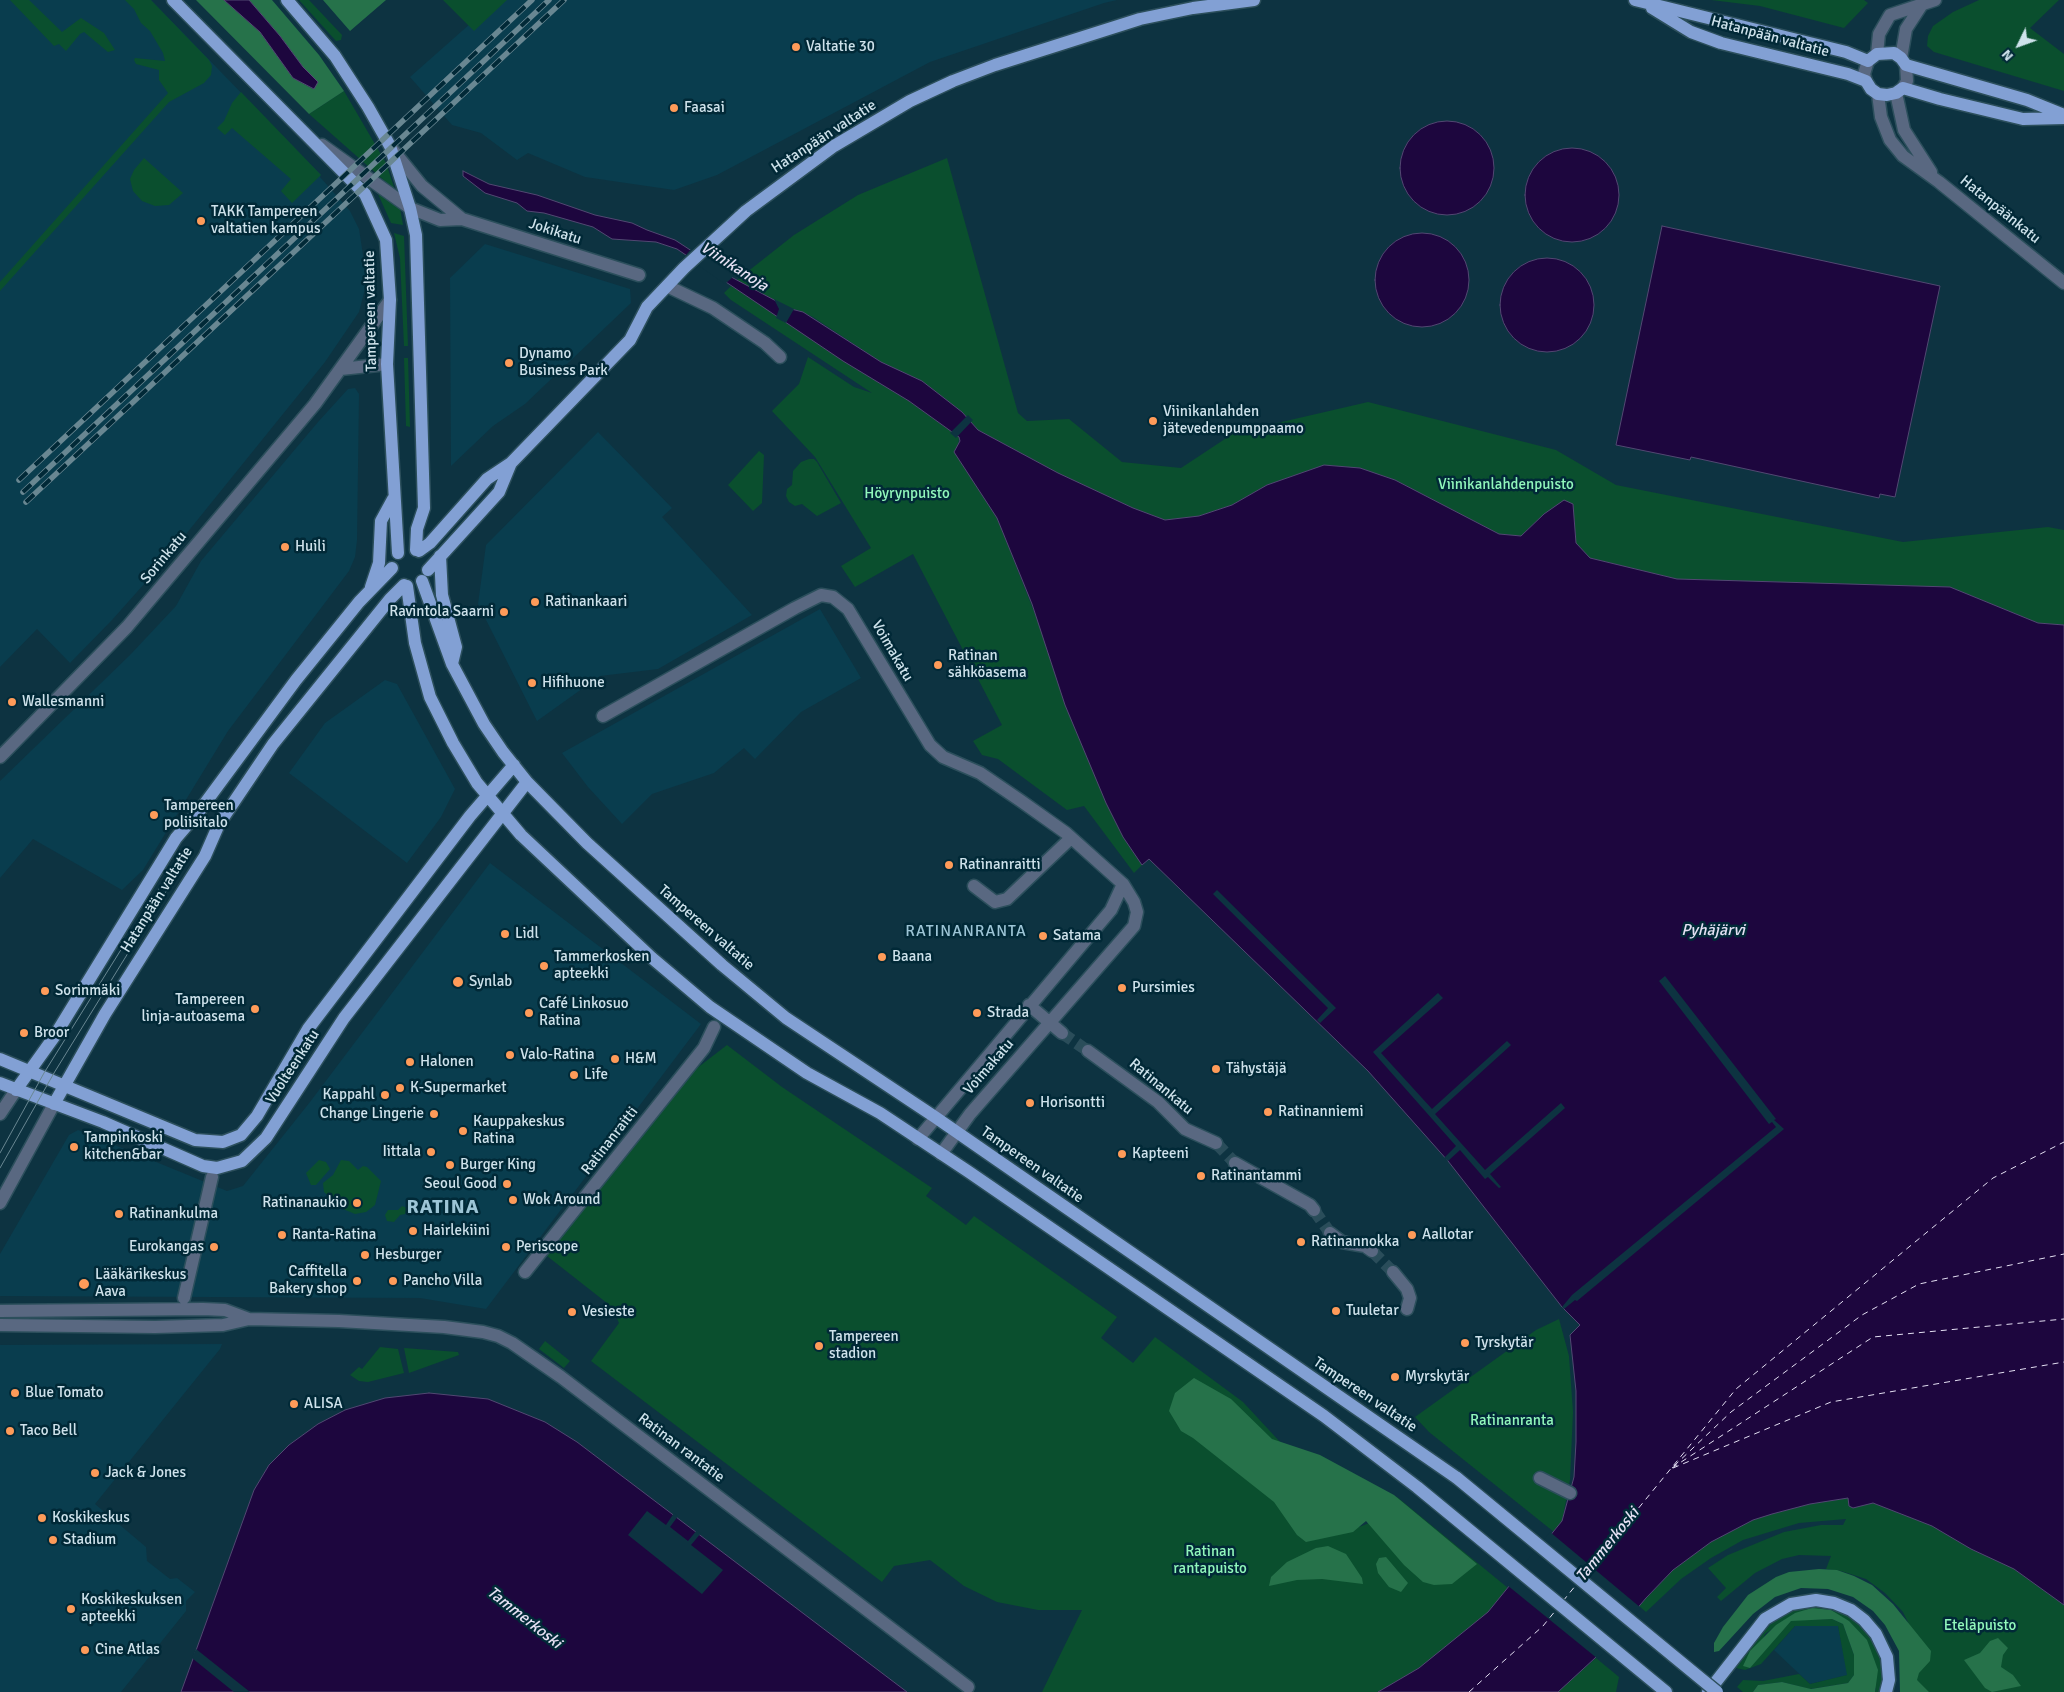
<!DOCTYPE html>
<meta charset="utf-8">
<style>
body{margin:0}
#map{position:relative;width:2064px;height:1692px;overflow:hidden;background:#0d3341;font-family:Signika,sans-serif}
canvas{display:block}
.north{position:absolute;left:1994px;top:20px;width:50px;height:50px;-webkit-text-stroke:4px #012937;paint-order:stroke;rotate:228deg;font-size:14px;font-weight:700;line-height:20px;text-align:center;color:#cee2eb}
.north::after{content:'';display:block;margin:auto;width:18px;height:22px;background:#cee2eb;clip-path:polygon(50% 0,100% 100%,50% 72%,0 100%)}
</style>
<div id="map">
<canvas width="2064" height="1692"></canvas>
<div class="north">N</div>
</div>
<script>
const ctx = document.querySelector('canvas').getContext('2d');
ctx.lineJoin = 'round';
function paint(path, color) { ctx.fillStyle = color; ctx.fill(path, 'evenodd'); }
const poly = rows => new Path2D(rows.map(r => 'M' + r).join(''));
function strokePath(path, color, width, dash) { ctx.strokeStyle = color; ctx.lineWidth = width; ctx.lineCap = dash ? 'butt' : 'round'; ctx.setLineDash(dash || []); ctx.stroke(path); }
function write(font, color, halo, rows, align = 'center') {
  ctx.font = font + ' Signika,sans-serif'; ctx.lineWidth = 5; ctx.setLineDash([]); ctx.textBaseline = 'middle'; ctx.strokeStyle = halo; ctx.fillStyle = color; for (const [text, x, y, turn = 0] of rows) {
    ctx.save(); ctx.translate(x, y); ctx.rotate((+turn || 0) * Math.PI / 180); ctx.textAlign = isNaN(turn) ? turn : align; if (halo) ctx.strokeText(text, 0, 0); ctx.fillText(text, 0, 0); ctx.restore();
  }
}
paint(poly([
 [0,0,151,0,321,175,320,177,350,211,359,229,367,281,359,312,325,362,161,565,112,620,70,663,37,629,0,667],
 [497,0,1117,0,1104,3,930,62,717,175,674,190,585,177,528,153,517,160,481,133,452,125,410,77],
 [485,244,630,289,631,303,525,404,493,426,451,466,450,278],
 [355,388,359,394,357,540,355,557,349,571,228,731,143,870,122,890,33,839,0,878,0,781,130,655,176,606,201,561,318,422,348,389],
 [598,432,672,508,662,517,752,615,658,669,600,676,537,721,478,604,486,545],
 [820,609,861,678,801,712,755,759,744,748,714,773,652,794,622,824,588,787,562,753],
 [385,680,397,684,455,789,441,817,407,863,289,773,325,723],
 [490,863,701,1024,486,1309,420,1298,0,1296,0,1254,69,1135,78,1130,227,1191,243,1186,310,1102],
 [222,1344,220,1349,95,1504,146,1547,147,1561,170,1579,177,1578,195,1592,186,1601,186,1611,121,1692,0,1692,0,1345],
 [1795,1626,1838,1626,1848,1675,1810,1684,1774,1650]
]), '#093d4e');
paint(poly([
 [10,0,29,0,62,32,81,18,104,33,115,50,108,52,84,32,80,34,66,51,59,44,54,46],
 [125,0,151,0,209,60,212,66,211,75,204,83,169,102,0,291,0,282,168,93,159,80,159,70,136,64,134,60,135,58,165,61,163,53,150,31,141,23,134,9],
 [299,0,309,0,342,35,341,40,336,41],
 [443,0,507,0,474,31],
 [1711,0,1864,0,1868,3,1844,28,1760,6],
 [1979,0,2059,0,2030,28,2064,54,2064,91,1934,52,1927,46,1928,36,1933,26,1953,12],
 [344,91,386,163,395,190,309,114],
 [241,92,321,175,292,203,281,191,291,179,232,128,225,135,217,128,224,121,232,103],
 [144,158,183,193,169,205,155,206,142,201,133,191,130,179,134,170],
 [947,158,1018,413,1027,421,1069,419,1122,462,1181,468,1234,433,1368,402,1556,450,1616,485,1903,542,2048,527,2064,530,2064,625,2038,623,1950,587,1677,579,1590,558,1576,543,1573,505,1544,514,1521,536,1499,534,1395,480,1360,468,1324,465,1267,485,1232,505,1199,516,1165,520,1133,508,1058,473,978,430,962,412,922,381,881,362,813,317,798,310,791,309,737,280,794,235,858,195],
 [378,194,400,208,403,225,391,223],
 [394,233,404,236,408,346,404,346,400,258],
 [731,286,788,321,861,372,909,401,959,437,957,456,997,518,1123,837,1142,865,1134,873,1084,806,1067,810,998,759,982,755,973,741,1002,725,913,554,855,587,841,566,871,548,815,457,772,411,799,384,808,357,854,387,872,393,731,300,724,293],
 [404,358,408,358,410,427,406,426],
 [759,451,764,455,762,503,753,511,728,485],
 [809,459,814,459,817,462,841,503,817,516,802,504,795,506,789,502,786,496,787,489,792,485,793,471,801,462],
 [727,1045,782,1087,932,1188,926,1196,966,1225,974,1216,1117,1317,1101,1338,1133,1363,1155,1337,1243,1402,1359,1527,1377,1520,1397,1497,1508,1588,1488,1612,1446,1649,1419,1669,1378,1692,1042,1692,1082,1610,1038,1610,997,1602,964,1586,930,1560,894,1566,882,1582,591,1361,619,1323,612,1307,547,1256,566,1228,688,1075],
 [319,1160,326,1162,330,1169,316,1185,311,1185,306,1173],
 [341,1160,349,1161,358,1170,363,1166,367,1167,381,1181,375,1205,366,1212,355,1214,336,1206,334,1201,324,1192,323,1183,333,1175],
 [402,1206,407,1208,405,1214,400,1215,394,1222,387,1221,385,1215,388,1210,398,1210],
 [1559,1319,1569,1356,1573,1412,1570,1480,1562,1521,1554,1532,1429,1432,1415,1417,1536,1330],
 [545,1341,570,1361,564,1368,539,1349],
 [380,1347,398,1349,404,1373,368,1382,359,1381,350,1375,359,1367,362,1369],
 [404,1348,458,1352,459,1355,409,1373],
 [1848,1498,1849,1506,1853,1508,1873,1503,1932,1526,1971,1549,2014,1569,2064,1605,2064,1692,1909,1692,1914,1635,1903,1612,1885,1593,1866,1579,1841,1571,1826,1569,1831,1556,1799,1555,1782,1559,1755,1573,1721,1601,1717,1597,1726,1588,1708,1568,1728,1555,1784,1532,1821,1525,1843,1525,1846,1519,1799,1523,1743,1540,1711,1558,1681,1579,1646,1612,1639,1606,1673,1570,1711,1542,1753,1520,1771,1514,1810,1504],
 [1816,1606,1832,1609,1848,1615,1872,1637,1881,1659,1883,1679,1880,1692,1875,1692,1876,1689,1849,1621,1795,1613,1765,1634,1750,1667,1791,1620,1832,1619,1843,1624,1854,1655,1854,1675,1848,1683,1810,1689,1782,1682,1758,1685,1753,1692,1743,1692,1737,1687,1743,1680,1763,1681,1799,1674,1810,1684,1847,1675,1838,1626,1795,1626,1761,1664,1745,1670,1736,1668,1772,1622,1793,1609],
 [1596,1658,1619,1677,1616,1692,1558,1692]
]), '#0a4f2e');
paint(poly([
 [196,0,224,0,260,32,293,78,313,89,318,82,303,67,280,36,249,0,272,0,319,55,344,91,309,114],
 [323,0,386,0,350,31],
 [1194,1378,1231,1399,1272,1439,1320,1455,1394,1495,1477,1564,1452,1584,1434,1585,1423,1582,1404,1565,1366,1521,1353,1532,1306,1542,1297,1535,1274,1502,1193,1438,1181,1431,1169,1411,1175,1393],
 [1328,1546,1346,1554,1362,1578,1363,1584,1322,1579,1297,1580,1269,1586,1271,1577,1287,1562,1316,1548],
 [1386,1557,1408,1583,1401,1592,1389,1587,1378,1573,1376,1564,1379,1558],
 [1819,1569,1837,1570,1854,1576,1872,1585,1893,1604,1931,1651,1930,1661,1919,1673,1917,1680,1929,1692,1900,1692,1899,1651,1885,1625,1873,1611,1853,1597,1828,1589,1801,1588,1775,1597,1753,1614,1719,1651,1714,1652,1714,1643,1723,1627,1748,1595,1776,1577,1789,1572],
 [1812,1608,1831,1610,1849,1621,1867,1640,1878,1670,1875,1692,1753,1692,1758,1685,1782,1682,1811,1689,1848,1683,1854,1675,1854,1655,1843,1624,1832,1619,1791,1621,1750,1668,1743,1666,1750,1651,1776,1625,1795,1613],
 [1998,1638,2008,1648,2003,1655,2001,1667,2013,1675,2021,1686,1992,1692,1985,1688,1964,1660,1980,1653,1990,1641]
]), '#26724a');
const water = poly([
 [224,0,249,0,280,36,303,67,318,82,314,89,293,78,260,32,224,0],
 '1400 168a47 47 0 1 1 94 0a47 47 0 1 1-94 0Z',
 '1525 195a47 47 0 1 1 94 0a47 47 0 1 1-94 0Z',
 [463,171,489,184,537,195,595,215,632,223,647,230,675,240,733,278,791,309,803,312,881,362,922,381,962,412,978,430,1058,473,1133,508,1165,520,1199,516,1232,505,1267,485,1324,465,1360,468,1395,480,1499,534,1521,536,1544,514,1564,500,1573,504,1576,543,1590,558,1677,579,1950,587,2038,623,2064,625,2064,1605,2014,1569,1971,1549,1932,1526,1873,1503,1853,1508,1849,1506,1848,1498,1810,1504,1772,1514,1753,1520,1711,1542,1673,1570,1646,1598,1595,1658,1558,1692,1378,1692,1419,1668,1488,1612,1562,1521,1574,1477,1576,1442,1576,1391,1570,1335,1580,1325,1562,1307,1448,1161,1368,1071,1149,859,1142,865,1123,837,1106,803,1065,705,1032,604,997,518,954,452,960,441,959,437,909,401,843,361,677,249,656,242,612,239,593,227,544,213,527,211,517,203,485,193,463,176,463,171],
 [1662,226,1940,286,1895,497,1880,494,1879,498,1691,457,1690,460,1616,445,1662,226],
 '1375 280a47 47 0 1 1 94 0a47 47 0 1 1-94 0Z',
 '1500 305a47 47 0 1 1 94 0a47 47 0 1 1-94 0Z',
 [429,1393,488,1399,545,1422,577,1442,907,1692,181,1692,254,1490,269,1465,289,1445,318,1424,345,1410,385,1398,429,1393]
]);
paint(water, '#1d063e');
strokePath(water, '#524872', 1);
paint(poly([
 [692,248,734,276,725,284,685,256],
 [774,299,794,309,786,323,776,318,779,309],
 [968,415,973,420,956,438,950,433],
 [1217,890,1336,1008,1320,1023,1317,1020,1328,1008,1213,894],
 [1665,976,1776,1119,1774,1120,1784,1129,1577,1301,1575,1300,1564,1309,1562,1307,1572,1295,1776,1127,1772,1122,1769,1124,1659,981],
 [1438,993,1443,998,1381,1053,1432,1109,1507,1041,1511,1045,1435,1114,1485,1170,1561,1103,1565,1108,1490,1174,1501,1187,1499,1188,1488,1177,1485,1179,1460,1150,1448,1161,1444,1158,1456,1146,1373,1052],
 [647,1511,666,1525,674,1513,678,1516,670,1527,688,1541,697,1530,701,1533,691,1545,723,1570,702,1594,628,1535],
 [1550,1532,1641,1608,1598,1659,1507,1585],
 [196,1649,250,1692,234,1692,192,1658]
]), '#0d3341');
strokePath(poly([
 [1674,1466,1731,1412,1862,1315,1919,1284,2064,1254],
 [1672,1468,1873,1337,2064,1319],
 [1673,1468,1831,1402,2064,1362],
 [1583,1576,1736,1389,1993,1178,2064,1142],
 [1563,1601,1576,1585],
 [1469,1692,1543,1626,1556,1610]
]), '#e4e0f3', 1, [6, 5]);
strokePath(poly([
 [1062,1033,1088,1051],
 [1216,1143,1235,1163],
 [1314,1210,1330,1233],
 [1372,1251,1393,1272]
]), '#2a4d5a', 12, [12, 6]);
const minor = poly([
 [1877,54,1879,34,1890,15,1935,0],
 [1901,58,1906,29,1921,6],
 [1866,81,1864,74,1868,61],
 [1903,88,1907,81,1906,65],
 [1896,93,1904,130,1931,172],
 [1878,94,1881,117,1890,140,1903,156,1939,182,2064,283],
 [322,145,410,208,440,220,462,219],
 [392,149,422,186,462,219,639,275],
 [667,286,713,308,765,343,780,357],
 [341,369,387,364],
 [603,716,795,608,821,595,833,597,848,609,930,745,943,757,980,773,1021,801,1066,833,1123,884,1134,902,1137,912,1134,926,970,1114,941,1154],
 [0,757,127,627,315,404,390,300],
 [974,886,995,902,1007,899,1071,838],
 [1029,1005,1062,1033],
 [1088,1051,1158,1102,1185,1129,1216,1143],
 [0,1114,16,1090],
 [918,1139,1111,910,1123,884],
 [1235,1163,1310,1205,1314,1210],
 [0,1203,54,1104],
 [1330,1233,1342,1242,1365,1246,1372,1251],
 [525,1272,704,1048,714,1027],
 [1393,1272,1407,1289,1410,1298,1407,1309],
 [184,1298,212,1177],
 [0,1311,203,1309,225,1310,249,1319],
 [0,1325,155,1327,223,1325,249,1319,339,1321,444,1327,483,1332,498,1336,512,1343,561,1377,968,1687],
 [1540,1478,1570,1493]
]);
const major = poly([
 [173,0,365,194,386,240,390,300,387,364,398,553],
 [287,0,335,56,368,107,390,146,410,208,416,235,424,508,417,529,416,550],
 [1635,0,1846,52,1868,61,1877,54,1894,53,1901,58,1906,65,2027,100,2064,115],
 [1652,8,1691,32,1721,43,1848,74,1866,81,1871,89,1878,94,1887,95,1896,93,1903,88,1940,99,2023,119,2064,118],
 [419,551,430,543,487,479,511,463,630,340,647,307,684,268,746,211,834,146,910,101,953,81,995,65,1140,19,1193,8,1254,0],
 [440,556,442,595,456,647,452,664],
 [428,570,499,492,511,463],
 [422,581,452,664,484,724,503,752,527,782,587,843,722,965,786,1018,935,1117,1457,1478],
 [407,586,415,643,430,697,453,743,477,783,521,835,652,958,710,1007,807,1073,880,1113,969,1172,1324,1416,1417,1487,1666,1692],
 [371,587,379,563,381,521,393,499],
 [0,1059,195,1140,223,1142,241,1135,257,1116,308,1029,470,816,514,765],
 [0,1083,103,1122,203,1166,217,1168,242,1161,266,1138,344,1018,527,782],
 [16,1090,54,1037,176,838,200,810,296,680,359,602,392,568],
 [54,1104,105,1014,205,856,219,824,273,744,390,599,404,585],
 [1708,1692,1765,1619,1791,1604,1816,1600,1834,1603,1851,1610,1864,1620,1876,1634,1887,1657,1889,1680,1886,1692]
]);
strokePath(minor, '#2c4f5c', 15);
strokePath(major, '#2c4f5c', 15);
strokePath(minor, '#596881', 12);
strokePath(major, '#82a0d4', 12);
strokePath(poly([
 [0,1153,44,1073,177,860],
 [0,1168,54,1073,183,864]
]), '#698792', 1);
const rail = poly([
 [19,480,532,0],
 [23,492,549,0],
 [26,502,564,0]
]);
strokePath(rail, '#698792', 5.5);
strokePath(rail, '#012937', 4, [11]);
const majorBridge = poly([
 [1457,1478,1717,1692]
]);
strokePath(majorBridge, '#2c4f5c', 15, []);
strokePath(majorBridge, '#82a0d4', 12);
for (const [x, y, r, color] of [
 [796,47,5,"#fe9b59"],
 [674,108,5,"#fe9b59"],
 [201,221,5,"#fe9b59"],
 [509,363,5,"#fe9b59"],
 [1153,421,5,"#fe9b59"],
 [285,547,5,"#fe9b59"],
 [535,602,5,"#fe9b59"],
 [504,612,5,"#fe9b59"],
 [938,665,5,"#fe9b59"],
 [532,683,5,"#fe9b59"],
 [12,702,5,"#fe9b59"],
 [154,815,5,"#fe9b59"],
 [949,865,5,"#fe9b59"],
 [505,934,5,"#fe9b59"],
 [1043,936,5,"#fe9b59"],
 [882,957,5,"#fe9b59"],
 [544,966,5,"#fe9b59"],
 [458,982,6,"#fe9b59"],
 [1122,988,5,"#fe9b59"],
 [45,991,5,"#fe9b59"],
 [255,1009,5,"#fe9b59"],
 [529,1013,5,"#fe9b59"],
 [977,1013,5,"#fe9b59"],
 [24,1033,5,"#fe9b59"],
 [510,1055,5,"#fe9b59"],
 [615,1059,5,"#fe9b59"],
 [410,1062,5,"#fe9b59"],
 [1216,1069,5,"#fe9b59"],
 [574,1075,5,"#fe9b59"],
 [400,1088,5,"#fe9b59"],
 [385,1095,5,"#fe9b59"],
 [1030,1103,5,"#fe9b59"],
 [1268,1112,5,"#fe9b59"],
 [434,1114,5,"#fe9b59"],
 [463,1131,5,"#fe9b59"],
 [74,1147,5,"#fe9b59"],
 [431,1152,5,"#fe9b59"],
 [1122,1154,5,"#fe9b59"],
 [450,1165,5,"#fe9b59"],
 [1201,1176,5,"#fe9b59"],
 [507,1184,5,"#fe9b59"],
 [513,1200,5,"#fe9b59"],
 [357,1203,5,"#fe9b59"],
 [119,1214,5,"#fe9b59"],
 [413,1231,5,"#fe9b59"],
 [282,1235,5,"#fe9b59"],
 [1412,1235,5,"#fe9b59"],
 [1301,1242,5,"#fe9b59"],
 [214,1247,5,"#fe9b59"],
 [506,1247,5,"#fe9b59"],
 [365,1255,5,"#fe9b59"],
 [357,1281,5,"#fe9b59"],
 [393,1281,5,"#fe9b59"],
 [84,1284,6,"#fe9b59"],
 [1336,1311,5,"#fe9b59"],
 [572,1312,5,"#fe9b59"],
 [1465,1343,5,"#fe9b59"],
 [819,1346,5,"#fe9b59"],
 [1395,1377,5,"#fe9b59"],
 [15,1393,5,"#fe9b59"],
 [294,1404,5,"#fe9b59"],
 [10,1431,5,"#fe9b59"],
 [95,1473,5,"#fe9b59"],
 [42,1518,5,"#fe9b59"],
 [53,1540,5,"#fe9b59"],
 [71,1609,5,"#fe9b59"],
 [85,1650,5,"#fe9b59"]
]) { const dot = new Path2D(); dot.arc(x, y, r, 0, 2 * Math.PI); ctx.fillStyle = color; ctx.fill(dot); strokePath(dot, '#012937', 2); }
write('15px', '#cee2eb', '#012937', [
 ["Hatanpään valtatie",1770,37,15],
 ["Hatanpään valtatie",824,137,-33],
 ["Hatanpäänkatu",2000,210,39],
 ["Jokikatu",555,232,18],
 ["Tampereen valtatie",371,311,-91],
 ["Sorinkatu",164,558,-50],
 ["Voimakatu",892,651,60],
 ["Hatanpään valtatie",157,900,-58],
 ["Tampereen valtatie",706,928,41],
 ["Vuolteenkatu",293,1067,-57],
 ["Voimakatu",989,1067,-49],
 ["Ratinankatu",1161,1087,40],
 ["Ratinanraitti",610,1141,-52],
 ["Tampereen valtatie",1032,1165,35],
 ["Tampereen valtatie",1365,1395,34],
 ["Ratinan rantatie",681,1448,37]
]);
write('15px', '#cee2eb', '#012937', [
 ["Valtatie 30",806,47],
 ["Faasai",684,108],
 ["TAKK Tampereen",211,212],
 ["valtatien kampus",211,229],
 ["Dynamo",519,354],
 ["Business Park",519,371],
 ["Viinikanlahden",1163,412],
 ["jätevedenpumppaamo",1163,429],
 ["Huili",295,547],
 ["Ratinankaari",545,602],
 ["Ravintola Saarni",494,612,"right"],
 ["Ratinan",948,656],
 ["sähköasema",948,673],
 ["Hifihuone",542,683],
 ["Wallesmanni",22,702],
 ["Tampereen",164,806],
 ["poliisitalo",164,823],
 ["Ratinanraitti",959,865],
 ["Lidl",515,934],
 ["Satama",1053,936],
 ["Tammerkosken",554,957],
 ["apteekki",554,974],
 ["Baana",892,957],
 ["Synlab",469,982],
 ["Pursimies",1132,988],
 ["Sorinmäki",55,991],
 ["Tampereen",245,1000,"right"],
 ["linja-autoasema",245,1017,"right"],
 ["Café Linkosuo",539,1004],
 ["Ratina",539,1021],
 ["Strada",987,1013],
 ["Broor",34,1033],
 ["Valo-Ratina",520,1055],
 ["H&M",625,1059],
 ["Halonen",420,1062],
 ["Tähystäjä",1226,1069],
 ["Life",584,1075],
 ["K-Supermarket",410,1088],
 ["Kappahl",375,1095,"right"],
 ["Horisontti",1040,1103],
 ["Ratinanniemi",1278,1112],
 ["Change Lingerie",424,1114,"right"],
 ["Kauppakeskus",473,1122],
 ["Ratina",473,1139],
 ["Tampinkoski",84,1138],
 ["kitchen&bar",84,1155],
 ["Iittala",421,1152,"right"],
 ["Kapteeni",1132,1154],
 ["Burger King",460,1165],
 ["Ratinantammi",1211,1176],
 ["Seoul Good",497,1184,"right"],
 ["Wok Around",523,1200],
 ["Ratinanaukio",347,1203,"right"],
 ["Ratinankulma",129,1214],
 ["Hairlekiini",423,1231],
 ["Ranta-Ratina",292,1235],
 ["Aallotar",1422,1235],
 ["Ratinannokka",1311,1242],
 ["Eurokangas",204,1247,"right"],
 ["Periscope",516,1247],
 ["Hesburger",375,1255],
 ["Caffitella",347,1272,"right"],
 ["Bakery shop",347,1289,"right"],
 ["Lääkärikeskus",95,1275],
 ["Aava",95,1292],
 ["Pancho Villa",403,1281],
 ["Tuuletar",1346,1311],
 ["Vesieste",582,1312],
 ["Tampereen",829,1337],
 ["stadion",829,1354],
 ["Tyrskytär",1475,1343],
 ["Myrskytär",1405,1377],
 ["Blue Tomato",25,1393],
 ["ALISA",304,1404],
 ["Taco Bell",20,1431],
 ["Jack & Jones",105,1473],
 ["Koskikeskus",52,1518],
 ["Stadium",63,1540],
 ["Koskikeskuksen",81,1600],
 ["apteekki",81,1617],
 ["Cine Atlas",95,1650]
], 'left');
write('15px', '#91f7bb', '#012937', [
 ["Viinikanlahdenpuisto",1506,485],
 ["Höyrynpuisto",907,494],
 ["Ratinanranta",1512,1421],
 ["Ratinan",1210,1552],
 ["rantapuisto",1210,1569],
 ["Eteläpuisto",1980,1626]
]);
write('italic 16px', '#e4e0f3', '#012937', [
 ["Viinikanoja",734,267,33],
 ["Pyhäjärvi",1713,931],
 ["Tammerkoski",1608,1545,-51],
 ["Tammerkoski",524,1618,38]
]);
ctx.letterSpacing = '1px';
write('16px', '#9dc5d6', '#012937', [
 ["RATINANRANTA",966,932]
]);
ctx.letterSpacing = '0px';
ctx.letterSpacing = '1px';
write('bold 20px', '#9dc5d6', '#012937', [
 ["RATINA",443,1208]
]);
ctx.letterSpacing = '0px';
</script>
